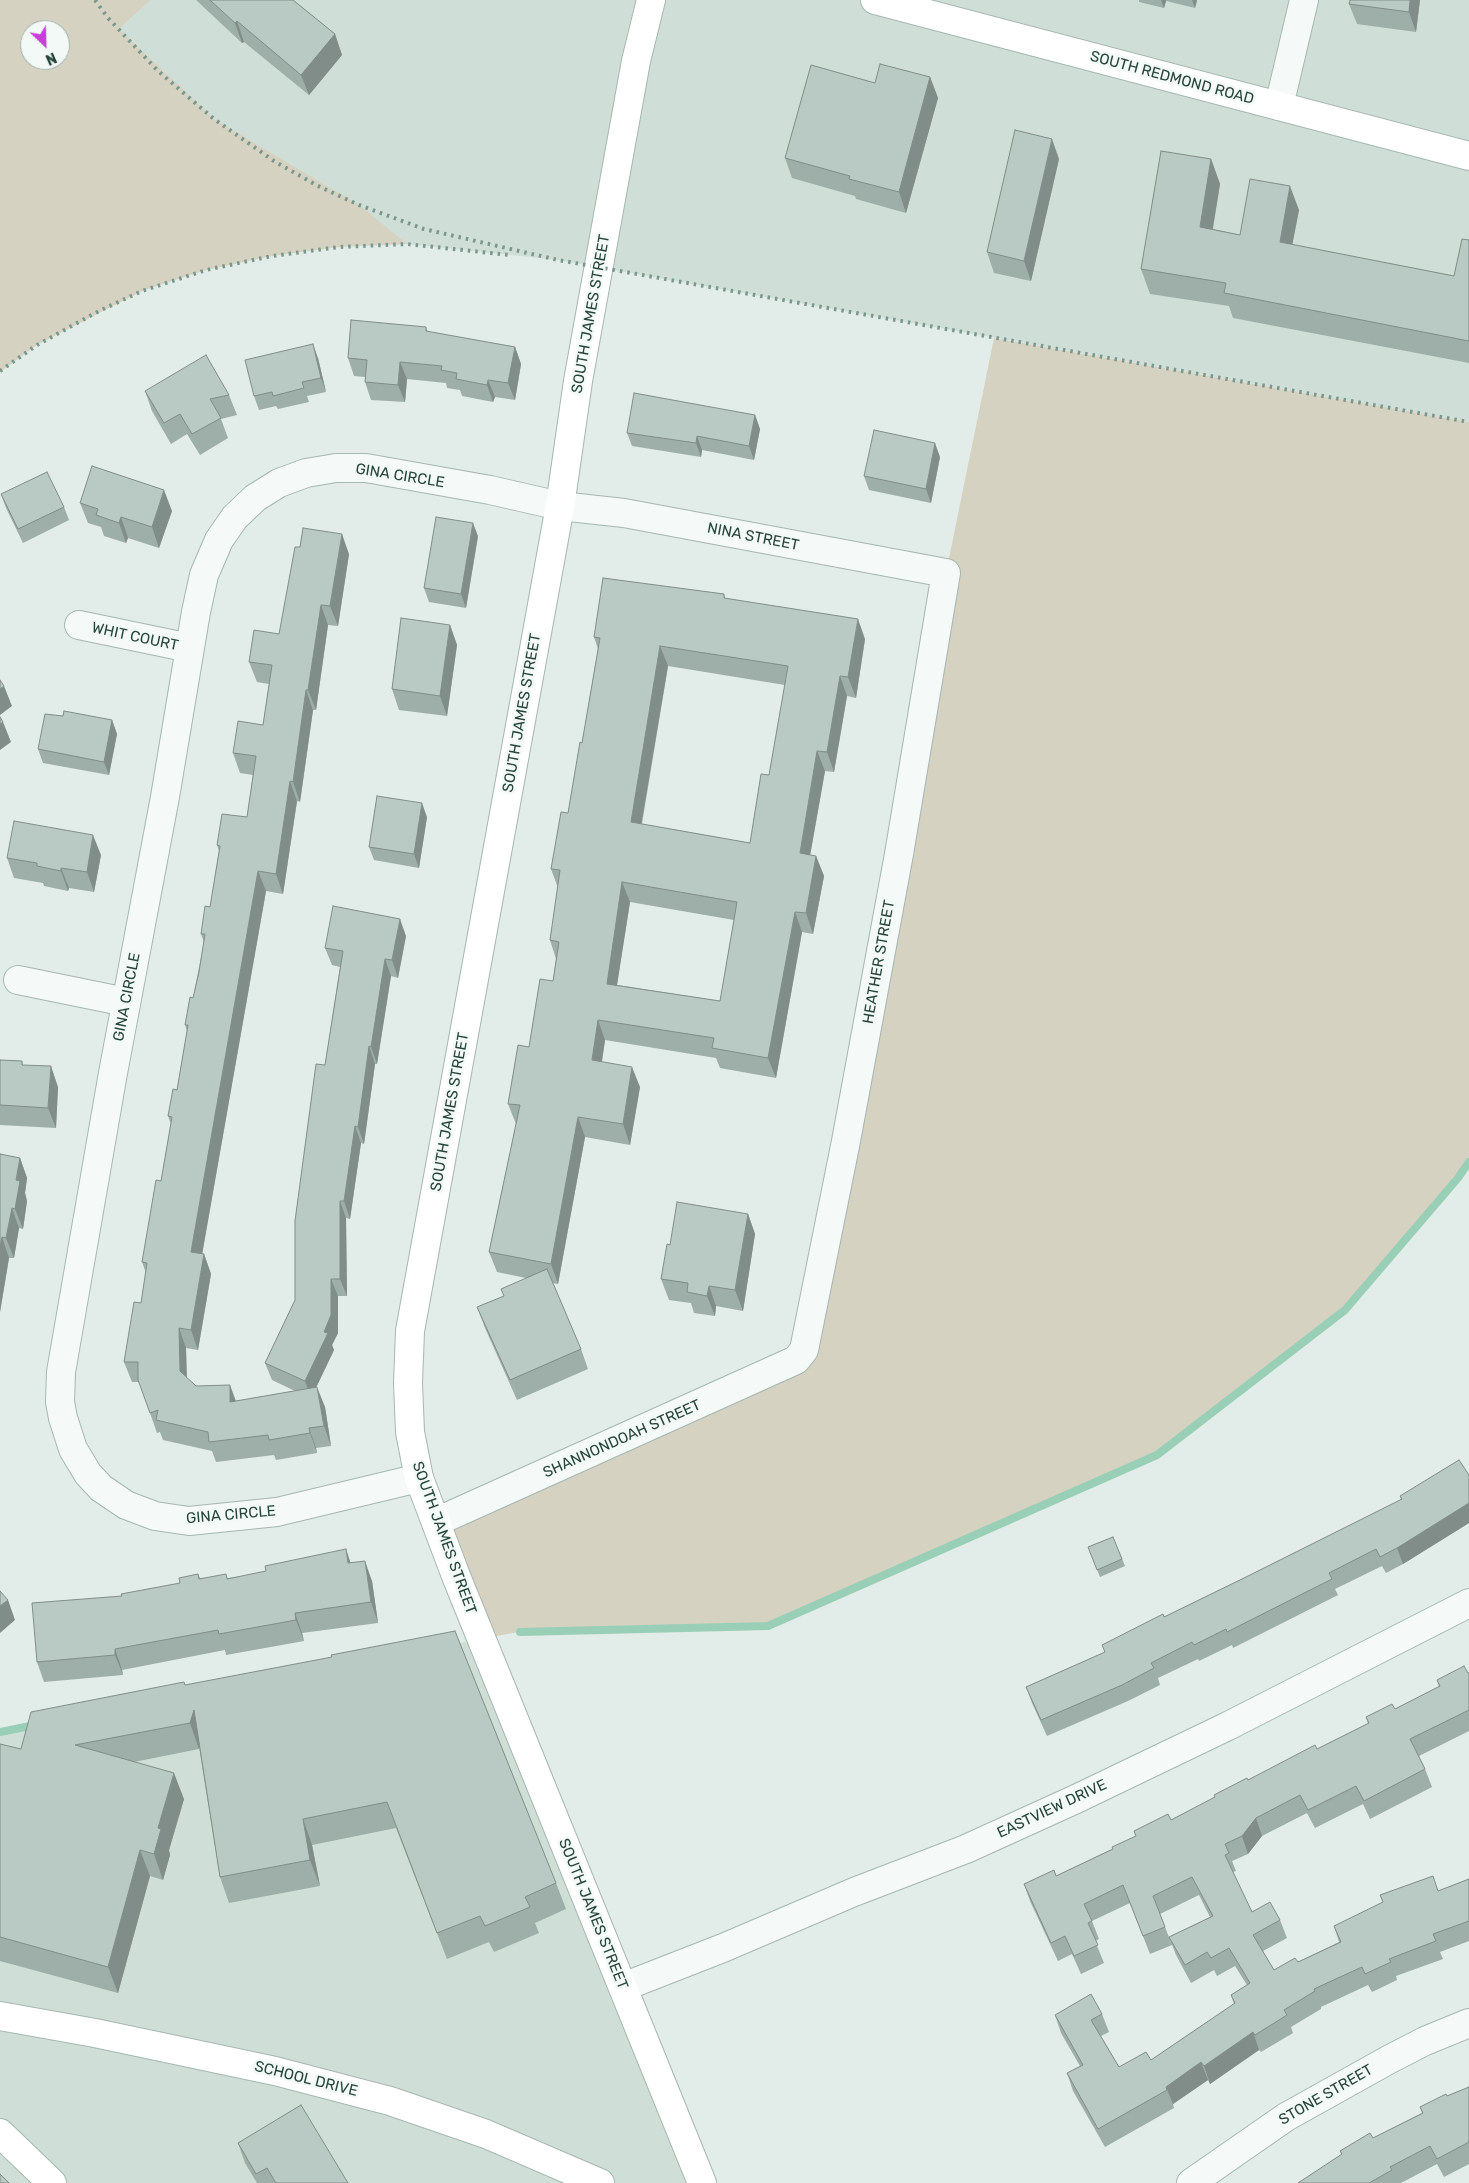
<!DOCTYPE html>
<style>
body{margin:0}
#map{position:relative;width:1469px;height:2183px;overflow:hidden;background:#e2ece8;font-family:Rubik,sans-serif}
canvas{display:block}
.north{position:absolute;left:20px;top:20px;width:50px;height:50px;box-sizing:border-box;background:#f2f9f6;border:1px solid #a1b1ac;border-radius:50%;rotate:156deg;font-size:14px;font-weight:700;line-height:20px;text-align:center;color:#28453c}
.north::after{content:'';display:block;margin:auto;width:18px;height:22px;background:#ca3cdb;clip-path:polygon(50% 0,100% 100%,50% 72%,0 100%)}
</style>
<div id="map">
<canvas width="1469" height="2183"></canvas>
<div class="north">N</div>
</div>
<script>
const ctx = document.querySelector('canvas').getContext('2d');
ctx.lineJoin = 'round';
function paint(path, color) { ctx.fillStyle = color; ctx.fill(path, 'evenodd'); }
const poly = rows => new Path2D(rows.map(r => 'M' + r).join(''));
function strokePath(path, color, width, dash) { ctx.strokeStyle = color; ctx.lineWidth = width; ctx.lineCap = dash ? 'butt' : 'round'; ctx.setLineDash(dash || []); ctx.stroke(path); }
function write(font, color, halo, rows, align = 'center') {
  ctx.font = font + ' Rubik,sans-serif'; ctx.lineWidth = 5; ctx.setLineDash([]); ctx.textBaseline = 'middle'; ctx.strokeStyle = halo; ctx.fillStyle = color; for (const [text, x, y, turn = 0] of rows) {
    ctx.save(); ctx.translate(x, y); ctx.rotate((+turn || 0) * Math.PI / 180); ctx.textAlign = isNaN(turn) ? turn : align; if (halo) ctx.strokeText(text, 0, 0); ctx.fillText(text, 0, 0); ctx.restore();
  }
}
paint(poly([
 [151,0,1469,0,1469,422,558,260,407,244,214,119,158,71,119,29],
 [480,1639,702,2183,0,2183,0,1732]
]), '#d0ded8');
paint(poly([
 [0,0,151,0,119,29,214,119,359,205,407,244,339,247,272,256,206,270,142,291,37,345,0,372],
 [30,30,60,30,60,60,30,60],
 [994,338,1469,422,1469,1162,1458,1178,1345,1310,1157,1455,768,1626,524,1631,480,1639,436,1522,796,1360,946,573]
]), '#d6d2c2');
strokePath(poly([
 [520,1632,768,1626,1157,1455,1345,1310,1458,1178,1469,1162],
 [0,1732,35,1725]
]), '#9acfb7', 8);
const street = poly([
 [1279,106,1304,0],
 [79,625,190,648],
 [18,980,126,1002],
 [419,1478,277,1512,189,1521,155,1516,126,1505,101,1488,88,1474,73,1449,63,1418,60,1402,61,1372,113,1073,165,797,196,612,204,575,219,540,235,517,255,498,279,483,306,473,336,468,366,468,490,490,560,506,624,513,946,573,899,854,846,1141,804,1350,796,1360,436,1522],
 [623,1987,723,1948,854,1892,966,1849,1076,1799,1228,1726,1469,1603],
 [1191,2183,1286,2117,1390,2059,1425,2041,1469,2023]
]);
const secondary = poly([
 [651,0,636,61,578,381,560,506,410,1331,408,1383,410,1432,419,1478,456,1576,702,2183],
 [875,0,1469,156],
 [0,2016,95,2033,275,2071,390,2101,486,2134,600,2183]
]);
const primary = poly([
 [0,2133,52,2183]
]);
strokePath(street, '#a6b7b1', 30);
strokePath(secondary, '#a6b7b1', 30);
strokePath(primary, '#a0b9b0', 30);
strokePath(street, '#f5f9f8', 28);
strokePath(secondary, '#fff', 28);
strokePath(primary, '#fff', 28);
strokePath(poly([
 [95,0,108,18,158,71,214,119,274,161,316,185,359,205,424,229,558,260,1469,422],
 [0,371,37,345,99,311,142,291,206,270,272,256,339,247,407,244,509,255]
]), '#7a978d', 4, [2.5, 5]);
paint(poly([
 [196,0,293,0,335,34,342,55,309,95,244,42,242,43],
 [1139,0,1197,0,1195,8,1166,1,1164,8,1139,2],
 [1420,0,1416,32,1357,24,1349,4],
 [930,77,938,98,906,213,856,199,855,196,792,178,785,158,875,83],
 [1059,159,1031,281,994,273,987,252],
 [1211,159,1220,184,1213,229,1240,235,1299,210,1292,245,1454,276,1469,240,1469,363,1233,318,1229,306,1150,294,1141,269],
 [426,327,428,332,515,347,521,364,515,400,495,397,493,402,462,396,460,390,447,388,446,383,407,379,405,402,371,400,365,382,365,377,354,376,348,358],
 [318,358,326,392,307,396,309,402,278,409,276,406,259,410,254,396],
 [145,391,229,395,237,415,221,419,228,438,200,455,187,434,171,444,152,411],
 [755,415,760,429,754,460,702,450,701,457,632,446,627,433],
 [940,457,931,503,869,490,864,476],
 [1,494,64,507,69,520,23,543,6,508],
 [80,503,172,511,159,548,128,538,126,543,104,536,101,527,88,523],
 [478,536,466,608,429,602,424,588],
 [349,554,338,626,328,625,316,710,313,710,300,802,297,801,283,894,266,891,202,1254,204,1254,211,1274,198,1350,186,1348,187,1378,196,1386,236,1401,295,1391,272,1380,265,1363,295,1300,325,1065,340,967,332,965,325,948,406,936,398,978,391,976,377,1064,375,1064,364,1144,361,1143,350,1219,346,1218,347,1296,338,1296,338,1333,332,1345,334,1350,316,1388,325,1407,331,1446,316,1448,317,1453,276,1460,274,1455,216,1462,212,1451,163,1440,160,1432,157,1433,139,1382,132,1382,124,1362,141,1303,146,1273,142,1262,161,1181,171,1124,168,1116,177,1090,187,1031,185,1025,193,998,204,942,201,934,210,907,219,851,217,845,247,817,253,775,240,773,233,753,263,725,269,684,257,682,249,662,279,634],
 [724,594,725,598,865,639,856,698,847,696,834,772,825,771,810,855,816,856,824,876,813,934,802,932,776,1078,720,1068,716,1058,605,1040,602,1062,640,1087,630,1145,585,1137,558,1284,552,1283,581,1349,588,1369,517,1400,485,1328,477,1307,504,1296,526,1278,497,1272,489,1252,516,1124,508,1104,529,1047,553,981,556,959,550,940,558,888,551,869,568,813,582,743,598,649,594,637],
 [668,666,785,685,769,775,750,843,642,824],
 [630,902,734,920,720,1001,617,985],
 [450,625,457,645,447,716,399,710,392,689],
 [112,720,117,734,109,775,43,763,38,749],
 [427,817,419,868,374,860,369,847],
 [101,855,94,892,69,888,68,891,44,886,43,883,14,878,7,858],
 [0,1060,22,1061,23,1065,58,1087,56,1128,0,1125],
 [0,1154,20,1158,27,1178,25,1193,27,1201,23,1229,19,1228,14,1258,9,1258,0,1312],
 [748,1214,755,1234,743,1311,716,1306,715,1316,694,1313,691,1303,669,1300,661,1279,670,1245],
 [1469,1475,1469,1523,1403,1564,1386,1573,1382,1566,1335,1589,1338,1595,1233,1648,1232,1645,1199,1661,1198,1659,1158,1678,1160,1685,1128,1701,1047,1736,1032,1703,1026,1687,1105,1652,1102,1645,1164,1617,1244,1578,1401,1500,1400,1496],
 [1113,1537,1125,1566,1100,1577,1088,1547],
 [351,1563,372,1581,378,1623,302,1633,304,1641,226,1655,225,1650,122,1670,123,1675,44,1682,37,1662,180,1583,198,1574,200,1578,228,1578],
 [1469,1673,1469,1731,1419,1756,1425,1769,1432,1787,1370,1819,1363,1804,1315,1828,1307,1813,1262,1836,1248,1854,1232,1861,1236,1871,1233,1872,1252,1912,1280,1920,1287,1938,1263,1951,1274,1970,1298,1962,1339,1942,1334,1926,1438,1891,1469,1879,1469,1941,1440,1952,1443,1959,1396,1976,1397,1980,1372,1992,1368,1985,1321,2007,1321,2009,1291,2027,1293,2033,1261,2052,1259,2050,1210,2084,1208,2080,1173,2104,1174,2108,1105,2147,1073,2091,1067,2073,1080,2066,1061,2033,1055,2015,1102,2014,1109,2032,1101,2036,1119,2067,1151,2060,1234,2004,1231,1995,1247,1985,1235,1966,1217,1976,1214,1970,1191,1983,1176,1955,1169,1937,1210,1917,1199,1895,1160,1914,1172,1945,1150,1954,1130,1903,1092,1921,1099,1939,1095,1941,1104,1963,1081,1974,1072,1954,1058,1961,1030,1901,1024,1884,1056,1876,1112,1849,1215,1798,1248,1780,1317,1749,1368,1724,1366,1717,1395,1709,1439,1687,1437,1680],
 [185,1685,556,1883,566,1909,535,1923,539,1933,494,1952,489,1942,447,1959,396,1828,312,1845,320,1886,229,1903,220,1877,199,1747,199,1749,134,1762,184,1799,169,1850,170,1855,163,1880,150,1876,118,1993,0,1961,0,1744,21,1749],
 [1469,2087,1469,2164,1444,2177,1437,2164,1401,2183,1298,2183,1342,2155,1340,2151,1373,2138,1422,2113,1420,2107],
 [238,2143,348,2183,257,2183,245,2163]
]), '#9eaea8');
paint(poly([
 [1161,0,1166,0,1166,1,1164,8],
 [1192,0,1197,0,1195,8],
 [1410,0,1420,0,1416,32,1409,12],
 [237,21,244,42,242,43,235,23],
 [335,34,342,55,309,95,301,75],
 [930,77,938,98,906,213,899,192],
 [1052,139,1059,159,1031,281,1024,261],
 [1211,159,1220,184,1209,251,1200,227],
 [1290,186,1299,210,1288,267,1280,242],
 [313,344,318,358,326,392,321,378],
 [515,347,521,364,515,400,508,383],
 [400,362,407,379,405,402,398,385],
 [488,380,495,397,493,402,487,385],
 [755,415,760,429,754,460,749,446],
 [697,436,702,450,701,457,696,443],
 [935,443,940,457,931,503,926,489],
 [164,490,172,511,159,548,152,527],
 [121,517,128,538,126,543,119,523],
 [473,523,478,536,466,608,461,594],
 [342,534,349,554,338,626,330,606],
 [321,605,328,625,316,710,308,690],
 [858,619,865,639,856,698,848,677],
 [450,625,457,645,447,716,440,696],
 [660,646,668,666,638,843,631,822],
 [840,676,847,696,834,772,827,752],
 [4,686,12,706,0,715,0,689],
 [306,690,313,710,300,802,293,782],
 [112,720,117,734,109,775,104,762],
 [3,722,11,742,0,750,0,724],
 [817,751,825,771,807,873,800,853],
 [290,781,297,801,283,894,276,874],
 [422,803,427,817,419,868,414,854],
 [93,835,101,855,94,892,87,872],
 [816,856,824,876,813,934,806,913],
 [61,868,69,888,68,891,61,871],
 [258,871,266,891,199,1272,191,1252],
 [622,882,630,902,614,1004,607,984],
 [795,912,802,932,776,1078,768,1058],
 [400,919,406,936,398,978,392,960],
 [385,959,391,976,377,1064,371,1047],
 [598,1020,605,1040,599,1080,592,1060],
 [369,1046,375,1064,364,1144,358,1127],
 [51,1066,58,1087,56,1128,48,1108],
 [632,1067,640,1087,630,1145,623,1124],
 [578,1117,585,1137,558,1284,551,1264],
 [355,1126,361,1143,350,1219,344,1201],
 [20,1158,27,1178,25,1193,27,1201,23,1229,15,1209,16,1180],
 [340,1201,346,1218,347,1296,340,1279],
 [12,1208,19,1228,14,1258,6,1238],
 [748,1214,755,1234,743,1311,735,1290],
 [2,1237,9,1258,0,1312,0,1247],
 [204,1254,211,1274,198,1350,191,1330],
 [331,1279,338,1296,338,1333,332,1345,334,1350,311,1398,305,1381,324,1332],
 [709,1286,716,1306,715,1316,707,1296],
 [179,1328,186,1348,187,1391,180,1371],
 [230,1385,237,1404,230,1402],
 [317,1387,325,1407,331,1446,324,1426],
 [309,1428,316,1448,317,1453,310,1433],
 [1469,1503,1469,1523,1403,1564,1397,1548],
 [346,1549,353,1570,348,1563],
 [365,1561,372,1581,378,1623,371,1602],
 [8,1600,15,1620,0,1633,0,1606],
 [295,1613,302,1633,304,1641,296,1620],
 [115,1649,122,1670,123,1675,115,1655],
 [184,1682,203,1736,199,1749,190,1723],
 [174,1773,184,1799,169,1850,170,1855,163,1880,154,1854,158,1828],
 [1256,1818,1262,1836,1248,1854,1242,1836],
 [303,1819,312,1845,320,1886,310,1860],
 [140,1850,150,1876,118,1993,108,1967],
 [1253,2032,1259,2050,1210,2084,1204,2066],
 [1201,2062,1208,2080,1173,2104,1166,2087]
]), '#818d88');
const building = poly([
 [210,0,293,0,335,34,301,75,237,21,235,23,210,0],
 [1350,0,1410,0,1409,12,1349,4,1350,0],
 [880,64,930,77,899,192,849,179,850,176,785,158,811,65,875,83,880,64],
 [1015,130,1052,139,1024,261,987,252,1015,130],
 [1161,151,1211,159,1200,227,1240,235,1250,179,1290,186,1280,242,1454,276,1462,239,1469,240,1469,341,1224,293,1226,283,1141,269,1161,151],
 [351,320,426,327,426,331,515,347,508,383,488,380,487,385,456,379,457,373,441,370,442,366,400,362,398,385,365,382,367,360,348,358,351,320],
 [313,344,321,378,302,382,304,388,273,396,272,392,254,396,245,360,313,344],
 [206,355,229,395,210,399,221,418,192,434,180,414,164,423,145,391,206,355],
 [634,393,755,415,749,446,697,436,696,443,627,433,634,393],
 [874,430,935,443,926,489,864,476,874,430],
 [92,466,164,490,152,527,121,517,119,523,96,515,98,509,80,503,92,466],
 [47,472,64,507,18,529,1,494,47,472],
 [436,517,473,523,461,594,424,588,436,517],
 [303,528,342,534,330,606,321,605,308,690,306,690,293,782,290,781,276,874,258,871,191,1252,204,1254,191,1330,179,1328,180,1371,196,1386,230,1385,230,1402,317,1387,324,1426,309,1428,310,1433,269,1440,268,1435,209,1442,208,1432,156,1420,158,1410,150,1413,138,1380,138,1362,124,1362,134,1302,141,1303,147,1263,142,1262,156,1180,161,1181,172,1117,168,1116,173,1089,177,1090,188,1025,185,1025,190,997,193,998,199,972,205,934,201,934,205,906,210,907,220,846,217,845,222,814,247,817,256,756,233,753,238,721,263,725,272,665,249,662,254,630,279,634,295,547,300,547,303,528],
 [603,578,724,594,724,598,858,619,848,677,840,676,827,752,817,751,800,853,816,856,806,913,795,912,768,1058,712,1048,714,1038,598,1020,592,1060,632,1067,623,1124,578,1117,551,1264,489,1252,520,1105,508,1104,518,1045,529,1047,540,979,553,981,559,942,550,940,560,870,551,869,561,812,568,813,580,742,582,743,600,638,594,637,603,578],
 [660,646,788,666,769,775,761,774,750,843,631,822,660,646],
 [622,882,737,902,720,1001,607,984,622,882],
 [401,618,450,625,440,696,392,689,401,618],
 [0,680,4,686,0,689,0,680],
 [64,711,112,720,104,762,38,749,45,714,63,716,64,711],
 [0,717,3,722,0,724,0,717],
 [377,796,422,803,414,854,369,847,377,796],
 [14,821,93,835,87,872,61,868,61,871,37,866,37,863,7,858,14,821],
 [333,906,400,919,392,960,385,959,371,1047,369,1046,358,1127,355,1126,344,1201,340,1201,340,1279,331,1279,331,1315,324,1332,328,1333,305,1381,265,1363,295,1300,295,1221,316,1064,325,1065,343,951,325,948,333,906],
 [0,1060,22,1061,22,1065,51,1066,48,1108,0,1105,0,1060],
 [0,1154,20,1158,16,1180,20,1181,15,1209,12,1208,6,1238,2,1237,0,1247,0,1154],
 [677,1202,748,1214,735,1290,709,1286,707,1296,687,1292,688,1283,661,1279,667,1244,670,1245,677,1202],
 [547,1269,581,1349,510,1380,477,1307,504,1296,501,1289,547,1269],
 [1459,1460,1469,1475,1469,1503,1397,1548,1380,1557,1376,1549,1329,1573,1332,1579,1227,1632,1226,1629,1194,1645,1192,1642,1151,1663,1154,1668,1122,1685,1041,1720,1026,1687,1105,1652,1102,1645,1163,1614,1164,1617,1244,1578,1402,1499,1400,1496,1459,1460],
 [1113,1537,1122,1559,1097,1570,1088,1547,1113,1537],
 [346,1549,348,1563,365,1561,371,1602,295,1613,296,1620,219,1634,218,1630,115,1649,115,1655,37,1662,32,1603,122,1596,121,1594,180,1583,179,1578,198,1574,199,1579,226,1574,227,1579,266,1571,265,1566,346,1549],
 [0,1591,8,1600,0,1606,0,1591],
 [455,1631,556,1883,525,1897,530,1907,485,1926,480,1916,437,1933,387,1802,303,1819,310,1860,220,1877,194,1710,190,1723,75,1745,174,1773,158,1828,161,1829,154,1854,140,1850,108,1967,0,1937,0,1744,21,1749,31,1712,184,1682,185,1685,332,1657,331,1655,455,1631],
 [1464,1666,1468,1673,1469,1673,1469,1710,1410,1739,1425,1769,1364,1801,1356,1786,1308,1810,1300,1795,1256,1818,1242,1836,1225,1844,1229,1853,1225,1855,1252,1912,1270,1902,1280,1920,1253,1935,1274,1970,1295,1958,1298,1962,1341,1942,1334,1926,1383,1902,1380,1895,1433,1876,1438,1891,1469,1879,1469,1921,1433,1934,1436,1941,1389,1959,1391,1962,1365,1974,1362,1967,1314,1989,1315,1991,1284,2010,1287,2015,1255,2035,1253,2032,1204,2066,1201,2062,1166,2087,1167,2090,1098,2129,1067,2073,1083,2065,1055,2015,1091,1994,1102,2014,1091,2020,1119,2067,1146,2052,1151,2060,1235,2003,1231,1995,1250,1983,1229,1948,1211,1958,1207,1952,1185,1965,1169,1937,1213,1916,1192,1877,1153,1896,1165,1927,1143,1936,1123,1885,1084,1904,1092,1921,1088,1923,1098,1945,1074,1956,1065,1936,1051,1943,1024,1884,1054,1870,1056,1876,1113,1849,1112,1847,1136,1836,1134,1831,1168,1814,1171,1820,1215,1797,1214,1795,1247,1778,1248,1780,1315,1745,1317,1749,1369,1723,1366,1717,1392,1704,1395,1709,1440,1686,1437,1680,1464,1666],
 [1469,2087,1469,2142,1437,2159,1430,2146,1390,2167,1392,2170,1369,2183,1298,2183,1342,2154,1340,2151,1370,2133,1373,2138,1423,2113,1420,2107,1446,2094,1447,2096,1469,2087],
 [301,2105,348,2183,276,2183,267,2168,256,2174,238,2143,301,2105],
 [0,2174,9,2183,0,2183,0,2174]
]);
paint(building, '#b8cac3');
strokePath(building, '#818d88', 1);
write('15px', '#28453c', '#f2f9f6', [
 ["SOUTH REDMOND ROAD",1172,78,15],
 ["SOUTH JAMES STREET",591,314,-80],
 ["GINA CIRCLE",400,476,9],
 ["NINA STREET",753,537,11],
 ["WHIT COURT",135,637,12],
 ["SOUTH JAMES STREET",522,713,-80],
 ["HEATHER STREET",879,962,-80],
 ["GINA CIRCLE",127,997,-79],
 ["SOUTH JAMES STREET",450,1112,-80],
 ["SHANNONDOAH STREET",622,1439,-24],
 ["GINA CIRCLE",231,1515,-5],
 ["SOUTH JAMES STREET",444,1538,70],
 ["EASTVIEW DRIVE",1052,1809,-25],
 ["SOUTH JAMES STREET",593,1914,68],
 ["SCHOOL DRIVE",306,2079,14],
 ["STONE STREET",1326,2095,-30]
]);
</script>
